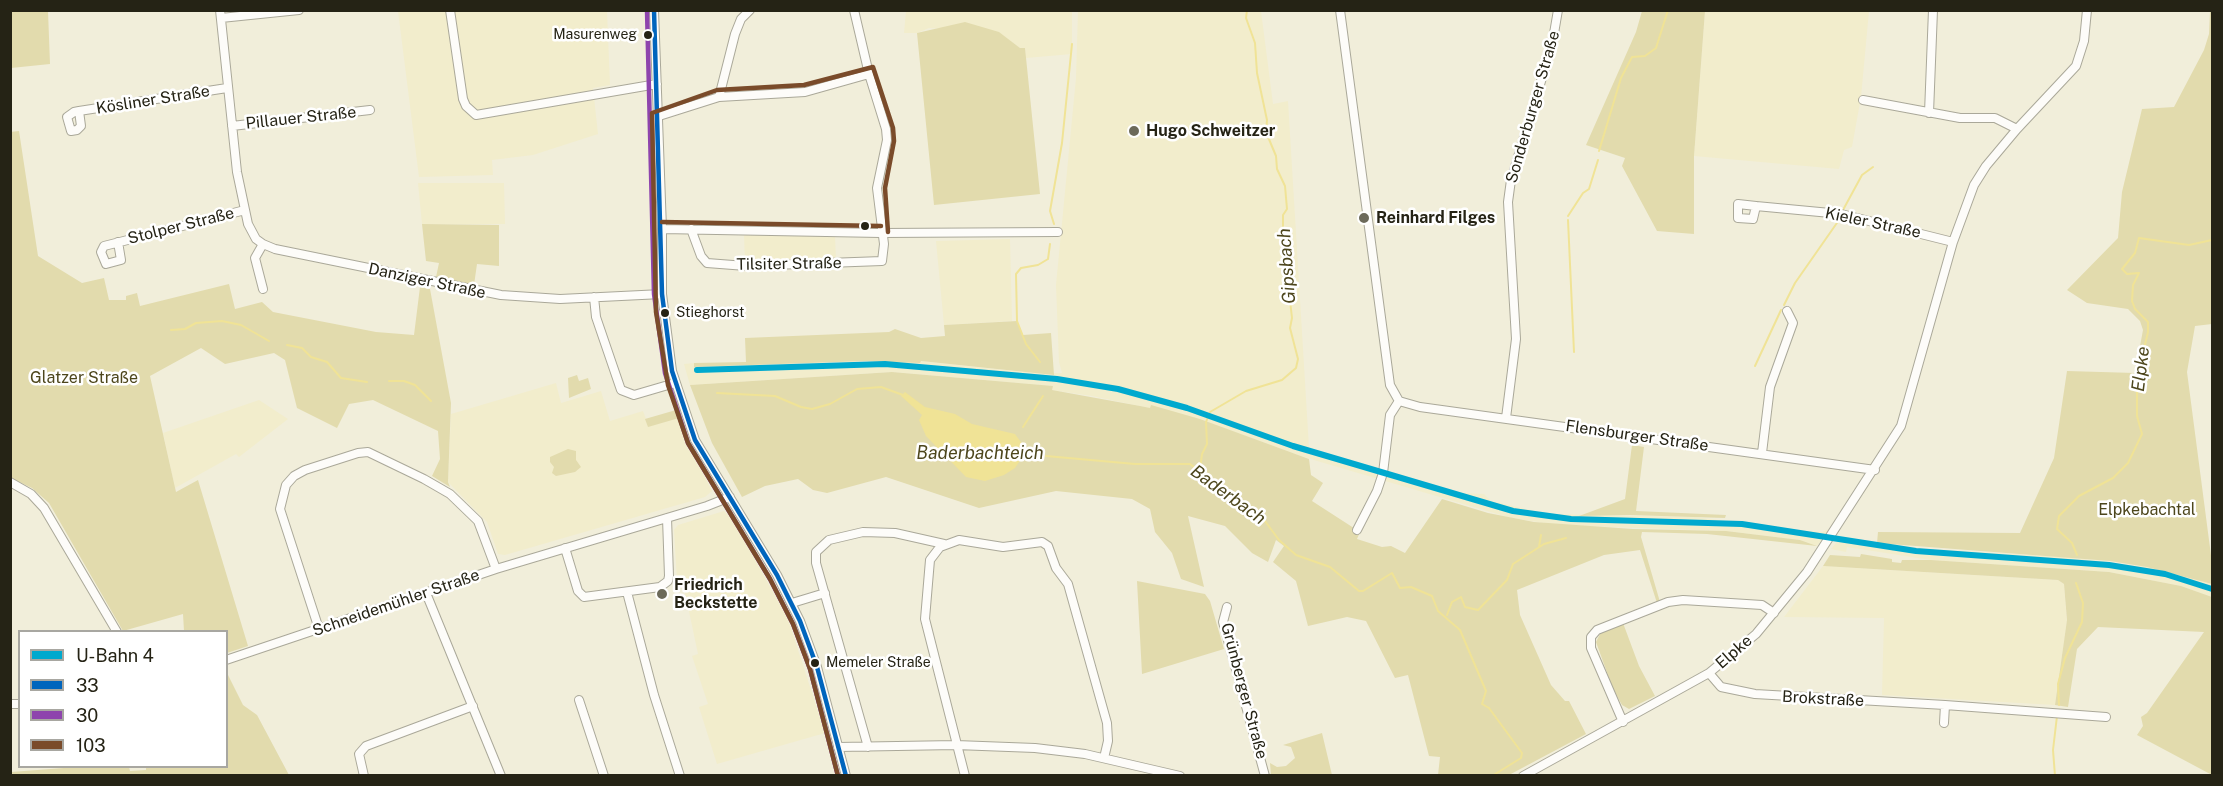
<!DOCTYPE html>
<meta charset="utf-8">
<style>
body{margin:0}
#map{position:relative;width:2223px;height:786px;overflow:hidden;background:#f1eeda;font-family:"Public Sans",sans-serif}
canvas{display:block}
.frame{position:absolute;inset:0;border:12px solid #252315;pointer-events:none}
.legend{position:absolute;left:18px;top:630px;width:210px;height:138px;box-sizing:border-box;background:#fff;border:2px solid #a8a7a1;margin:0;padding:8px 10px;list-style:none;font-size:18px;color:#252315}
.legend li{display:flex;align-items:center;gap:12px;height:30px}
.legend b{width:30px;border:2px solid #a8a7a1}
</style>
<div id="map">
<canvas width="2223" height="786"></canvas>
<div class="frame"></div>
<ul class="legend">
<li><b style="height:8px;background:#00a9ce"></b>U-Bahn 4</li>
<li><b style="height:8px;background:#0065bd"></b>33</li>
<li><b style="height:8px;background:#8e44ad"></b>30</li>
<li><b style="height:8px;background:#7a4b2a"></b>103</li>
</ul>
</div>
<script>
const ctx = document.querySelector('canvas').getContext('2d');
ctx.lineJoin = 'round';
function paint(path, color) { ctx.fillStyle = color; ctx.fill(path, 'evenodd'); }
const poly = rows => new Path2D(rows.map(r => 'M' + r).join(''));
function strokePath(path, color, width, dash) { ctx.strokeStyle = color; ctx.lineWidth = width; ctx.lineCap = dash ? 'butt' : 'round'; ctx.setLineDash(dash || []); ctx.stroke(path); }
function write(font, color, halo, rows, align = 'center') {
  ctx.font = font + ' "Public Sans",sans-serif'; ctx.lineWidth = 5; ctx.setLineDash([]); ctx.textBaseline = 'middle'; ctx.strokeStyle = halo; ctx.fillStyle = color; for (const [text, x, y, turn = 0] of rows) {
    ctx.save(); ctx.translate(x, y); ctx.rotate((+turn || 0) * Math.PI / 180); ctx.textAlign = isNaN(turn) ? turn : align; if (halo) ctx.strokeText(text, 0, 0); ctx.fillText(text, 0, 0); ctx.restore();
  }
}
paint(poly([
 [398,11,607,11,610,85,593,88,598,134,533,155,492,160,493,175,419,177],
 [906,11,1072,11,1072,54,1026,58,1025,48,1020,48,998,32,929,28,917,33,904,33],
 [1078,11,1261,11,1273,104,1288,101,1309,448,1460,493,1484,494,1491,501,1548,514,1695,517,1795,530,1822,532,1829,529,1817,546,1800,540,1726,531,1557,525,1511,518,1290,453,1200,419,1092,396,1051,390,1052,386,892,372,690,385,684,364,694,363,694,367,920,361,1053,375,1053,373,1062,373,1059,362,1056,285,1076,78],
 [1705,11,1869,11,1861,97,1852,147,1844,150,1839,169,1694,156],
 [418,183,504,183,505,224,422,224],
 [744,235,835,236,836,260,745,263],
 [1010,239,1012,321,944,325,936,241],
 [556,383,561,403,601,391,610,421,643,411,646,419,677,411,691,449,712,491,705,497,505,555,498,554,487,522,448,482,451,414],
 [259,400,288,419,239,457,236,454,175,488,163,433],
 [724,511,732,518,788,619,825,733,717,764,699,707,708,704,692,656,698,654,684,588,677,581,674,530,678,525],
 [1841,537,1925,549,2065,557,2147,567,2212,584,2212,597,2181,586,2109,572,1931,560,1847,547,1846,552,1831,549],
 [1823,566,2058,580,2064,584,2067,621,2055,705,1882,695,1884,618,1784,617]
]), '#f2edcc');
paint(poly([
 [11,10,48,11,50,64,11,68],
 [1642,11,1705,11,1694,156,1694,234,1657,231,1622,166,1625,158,1586,145,1636,32],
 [2210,11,2212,11,2212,324,2195,326,2187,372,2212,563,2212,584,2147,567,2110,561,1877,543,1878,532,2020,533,2054,458,2067,371,2135,373,2143,330,2140,321,2128,309,2087,303,2067,290,2118,238,2122,192,2142,109,2174,107,2204,50,2209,34],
 [965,22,999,32,1020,48,1025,48,1040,194,934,205,917,33],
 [19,131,38,256,82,283,104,278,109,300,126,300,126,296,137,293,140,306,229,284,235,309,262,302,273,312,376,332,414,335,420,287,430,289,451,403,448,482,450,487,432,476,440,459,438,431,373,400,349,404,337,428,297,408,285,360,274,353,225,364,201,348,150,376,176,492,198,480,248,646,227,653,226,632,184,631,183,614,123,631,49,503,32,488,11,478,10,132],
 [422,224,499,225,499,266,477,264,474,285,436,277,439,263,426,261],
 [1017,321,1023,335,1051,333,1054,375,921,361,920,363,866,361,694,367,694,363,746,362,745,338,889,332,895,329,921,338,945,336,944,325],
 [892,372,1053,386,1052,390,1140,406,1150,408,1151,405,1200,419,1309,459,1311,475,1323,483,1312,501,1360,532,1357,539,1382,547,1391,546,1405,553,1442,499,1488,513,1534,522,1633,529,1726,531,1800,540,1817,546,1707,534,1642,532,1641,537,1660,602,1657,603,1640,550,1604,555,1517,590,1520,615,1551,685,1565,701,1569,701,1586,734,1509,775,1438,775,1440,757,1429,756,1408,675,1395,678,1366,621,1347,617,1308,626,1296,581,1273,562,1284,546,1276,540,1268,562,1252,553,1225,526,1188,516,1204,587,1181,579,1172,553,1155,532,1150,509,1132,499,1056,491,979,508,886,477,827,493,813,490,798,479,765,486,742,497,712,443,690,385],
 [577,375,579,381,588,378,591,389,569,398,568,378],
 [676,410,679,418,648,427,645,419],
 [1632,445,1644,447,1636,511,1726,515,1725,518,1630,515,1579,516,1625,499],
 [568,449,576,451,576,460,581,467,575,472,556,476,552,473,554,467,550,462,550,457],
 [1861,554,1892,559,1892,562,1901,563,1902,560,1931,560,2109,572,2181,586,2212,597,2212,775,2137,735,2143,726,2141,717,2147,713,2204,632,2098,627,2077,649,2068,707,2055,705,2067,620,2064,584,2058,580,1823,566,1830,555,1860,557],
 [1137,581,1205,594,1210,601,1224,649,1142,674],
 [1623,623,1639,666,1655,696,1629,709,1622,705,1613,689,1596,642,1601,632],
 [227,673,243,705,257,715,289,775,11,775,11,772,77,767,129,767,130,771,146,770,146,766,226,766],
 [1322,733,1332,775,1271,775,1270,763,1277,767,1286,766,1295,758,1291,747,1283,745]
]), '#e2dbad');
paint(poly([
 [905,392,925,407,955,414,972,424,1015,434,1026,449,1024,455,1015,468,1004,475,985,481,966,477,926,436,919,420,922,415,901,396]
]), '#f0e396');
strokePath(poly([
 [1599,151,1621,78,1632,57,1645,56,1656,48,1668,10],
 [1843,210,1862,175,1873,167],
 [1568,216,1583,193,1589,189,1598,160],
 [1568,220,1574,352],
 [1054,224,1050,211,1062,143,1072,44],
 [1784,305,1795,283,1839,220],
 [171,330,185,329,196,323,222,321,241,325,269,341],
 [287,345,302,348,311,357,327,362,341,378,367,382],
 [1040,362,1026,344,1017,321,1016,274,1021,268,1038,265,1048,259,1050,244],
 [1755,366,1781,310],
 [389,381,404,381,415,385,431,401],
 [717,393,775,396,801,407,812,409,830,404,857,389,881,387,903,395],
 [1023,427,1043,396],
 [1046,456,1135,464,1190,464,1230,495,1243,510,1265,521,1279,540,1296,555,1330,567,1359,591,1363,591,1392,573,1400,588,1411,587,1432,596,1438,611,1460,630,1486,691,1482,704,1489,708,1522,753,1521,758,1492,776],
 [1200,470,1202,454,1207,444,1206,422,1210,412,1246,391,1282,380,1296,368,1298,359,1290,328,1292,318,1287,274,1289,253,1283,234,1283,215,1287,209,1285,186,1277,169,1276,156,1266,132,1267,120,1257,73,1255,43,1246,18,1247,10],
 [1539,547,1541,535],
 [2077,555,2072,543,2057,529,2059,516,2079,496,2113,478,2128,463,2142,434,2137,416,2137,378,2148,332,2148,322,2135,309,2132,301,2133,285,2139,273,2127,274,2122,269,2135,253,2139,238,2189,245,2212,240],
 [1447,615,1452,602,1461,597,1465,607,1478,610,1507,580,1513,564,1544,544,1566,538],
 [2059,705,2058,684,2065,658,2082,622,2083,603,2076,583],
 [2055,776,2053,750,2057,716]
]), '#f0e396', 2);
const street = poly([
 [220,10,237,172,248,224,256,239,263,244,275,249,501,295,560,299,662,294],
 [450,10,463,99,466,106,476,115,657,84],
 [654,10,662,229,662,294,672,371,695,440,777,575,800,621,817,667,846,776],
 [1340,10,1390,385,1399,401,1420,407,1875,470],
 [221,18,299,10],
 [719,97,735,34,741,19,750,10],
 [1863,100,1960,118,1995,118,2017,129],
 [79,111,81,126,77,130,71,131,67,117,74,112,79,111,227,88],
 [1929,113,1933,10],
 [659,116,719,97,805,92,869,74],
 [232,126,370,110],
 [1756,206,1753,219,1738,218,1738,204,1756,206,1841,214,1953,242],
 [662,229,881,233,1058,232],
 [691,229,701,256,707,263,746,266,882,261,884,244,877,188,887,140,886,129,869,74,854,10],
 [118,242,121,260,106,264,101,252,104,246,112,244,245,210],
 [263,244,255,258,263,289],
 [594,297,596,317,621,390,634,395,675,383],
 [1506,418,1516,339,1508,202,1511,180,1552,45,1558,10],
 [1762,453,1770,387,1793,323,1787,311],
 [10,482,31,494,44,508,117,632],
 [1357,530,1377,491,1383,473,1390,415,1399,401],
 [565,548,578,591,584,597,660,587,668,581,669,576,667,518],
 [627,592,654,695,680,776],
 [426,593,501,776],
 [792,603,825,593],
 [1227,607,1223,622,1265,776],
 [319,629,280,509,286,485,294,476,305,470,358,453,368,452,424,479,450,494,478,521,496,569],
 [226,660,496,569,707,506,730,497],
 [1709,673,1721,687,1755,694,1945,705,1944,723],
 [579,700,604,776],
 [10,704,20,704],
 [1945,705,2106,717],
 [1623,722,1591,648,1591,637,1597,630,1668,602,1683,600,1762,605,1774,613],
 [838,747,956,745,1035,748,1085,754,1180,776],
 [868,747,816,563,816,552,829,540,863,532,895,533,944,544],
 [364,776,359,754,366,746,473,706],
 [965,776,925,619,930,560,940,547,959,540,1003,547,1042,542,1048,546,1056,568,1068,584,1107,723,1108,741,1104,758],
 [1523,776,1709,673,1756,634,1807,572,1901,426,1953,242,1974,185,1986,166,2017,129,2076,66,2084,41,2087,10]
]);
strokePath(street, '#aaa899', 10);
strokePath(street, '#fdfcf9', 8);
strokePath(poly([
 [654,10,662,294,672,371,695,440,777,575,800,621,817,667,846,776]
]), '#0065bd', 4.5);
strokePath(poly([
 [647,10,654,294,665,373,688,443,770,579,793,624,810,669,838,776]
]), '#8e44ad', 4.5);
strokePath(poly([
 [662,222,881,226],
 [838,776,810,669,793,624,770,579,688,443,668,385,656,312,652,113,717,90,804,85,873,67,893,128,894,141,885,188,888,232]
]), '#7a4b2a', 4.5);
strokePath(poly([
 [697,370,885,364,1057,379,1118,389,1187,408,1293,446,1513,511,1571,519,1742,524,1916,551,2109,565,2165,574,2212,589]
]), '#00a9ce', 6);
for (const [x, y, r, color] of [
 [648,35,5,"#252315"],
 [1134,131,6,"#6c6a5a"],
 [1364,218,6,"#6c6a5a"],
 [865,226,5,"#252315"],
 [665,313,5,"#252315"],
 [662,594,6,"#6c6a5a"],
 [815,663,5,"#252315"]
]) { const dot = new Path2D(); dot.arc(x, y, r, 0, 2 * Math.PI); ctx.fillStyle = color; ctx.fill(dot); strokePath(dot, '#fff', 2); }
write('14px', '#252315', '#fff', [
 ["Masurenweg",637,35,"right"],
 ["Stieghorst",676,313],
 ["Memeler Straße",826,663]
], 'left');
write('16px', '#252315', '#fff', [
 ["Kösliner Straße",153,100,-9],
 ["Sonderburger Straße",1533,107,-74],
 ["Pillauer Straße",301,118,-6],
 ["Kieler Straße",1873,223,12],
 ["Stolper Straße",181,226,-14],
 ["Tilsiter Straße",789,264,-1],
 ["Danziger Straße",427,281,12],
 ["Flensburger Straße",1637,436,8],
 ["Schneidemühler Straße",396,603,-19],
 ["Elpke",1734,652,-41],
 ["Grünberger Straße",1244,691,75],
 ["Brokstraße",1823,699,3]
]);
write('bold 16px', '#252315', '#fff', [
 ["Hugo Schweitzer",1146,131],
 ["Reinhard Filges",1376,218],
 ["Friedrich",674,585],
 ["Beckstette",674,603]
], 'left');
write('16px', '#4d461c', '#fff', [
 ["Glatzer Straße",84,378],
 ["Elpkebachtal",2147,510]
]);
write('italic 18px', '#4d461c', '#fff', [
 ["Gipsbach",1287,266,-94],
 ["Elpke",2141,369,-83],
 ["Baderbachteich",980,453],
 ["Baderbach",1228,495,36]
]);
</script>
